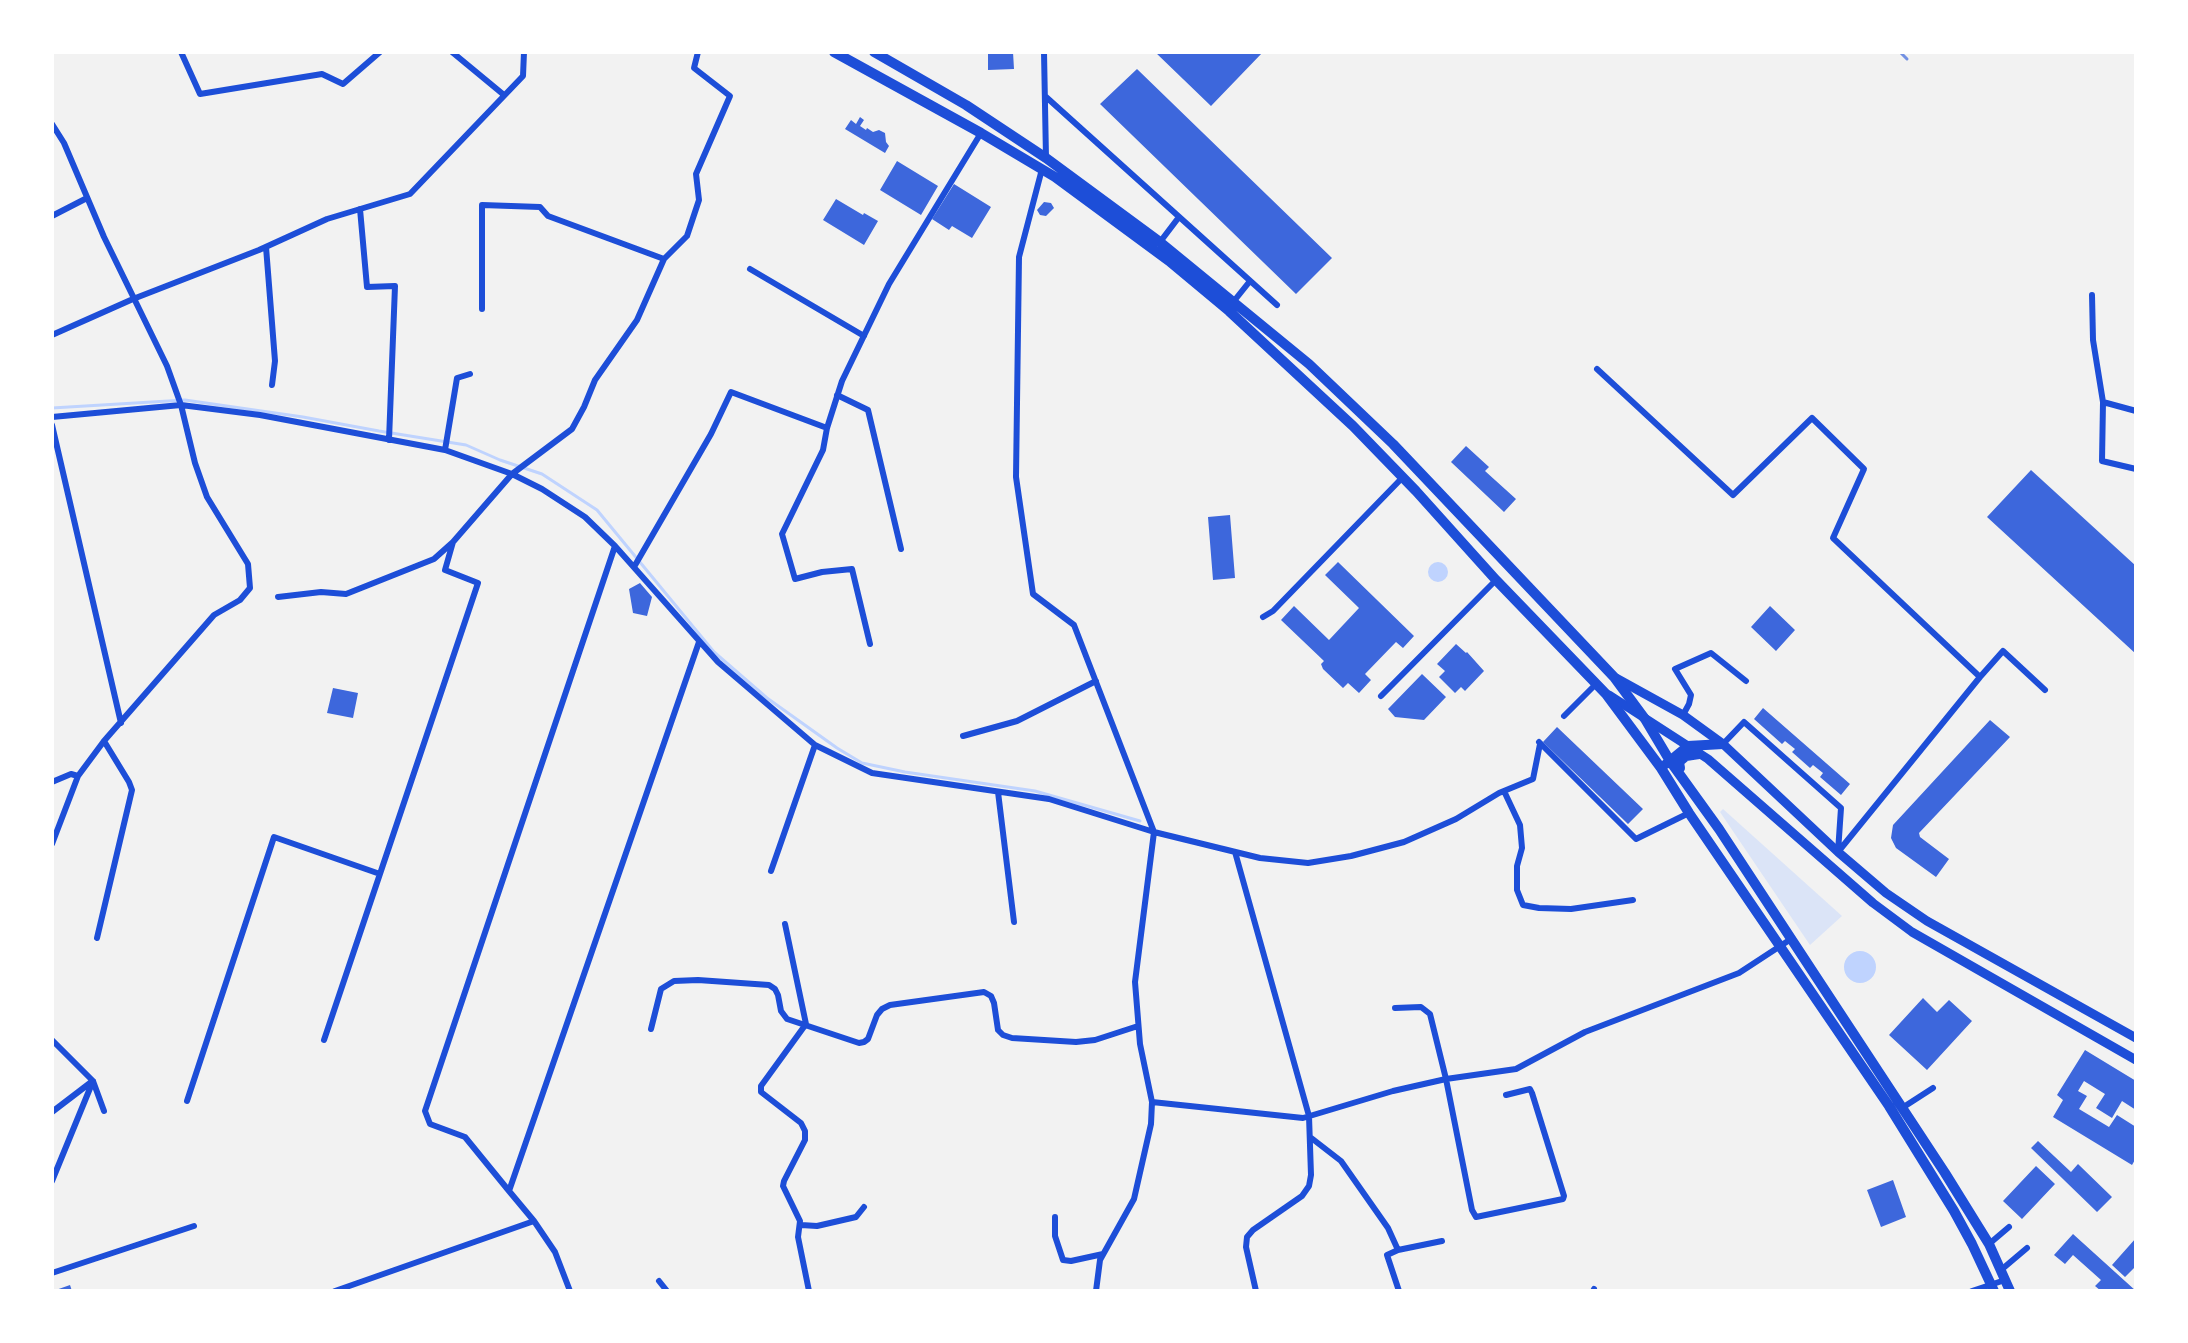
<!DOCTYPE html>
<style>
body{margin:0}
#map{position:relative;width:2188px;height:1343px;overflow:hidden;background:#f2f2f2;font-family:Montserrat,sans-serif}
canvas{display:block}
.frame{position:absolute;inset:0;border:54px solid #fff;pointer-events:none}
</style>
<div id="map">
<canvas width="2188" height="1343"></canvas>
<div class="frame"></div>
</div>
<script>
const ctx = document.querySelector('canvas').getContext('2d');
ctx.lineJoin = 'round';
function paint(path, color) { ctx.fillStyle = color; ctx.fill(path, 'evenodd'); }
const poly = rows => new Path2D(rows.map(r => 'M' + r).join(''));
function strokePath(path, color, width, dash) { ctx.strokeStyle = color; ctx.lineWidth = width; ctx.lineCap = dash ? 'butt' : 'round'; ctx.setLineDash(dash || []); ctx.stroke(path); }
paint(poly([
 [1723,809,1842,916,1810,945,1720,812]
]), '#dbe4f7');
paint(poly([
 '1428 572a10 10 0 1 1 20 0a10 10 0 1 1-20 0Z',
 '1844 967a16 16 0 1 1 32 0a16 16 0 1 1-32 0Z'
]), '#bfd3fe');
strokePath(poly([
 [52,408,185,400,303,417,379,431,466,445,500,460,542,474,597,510,714,652,767,698,837,748,862,763,905,772,1035,791,1140,821]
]), '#bfd3fe', 3);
paint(poly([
 [988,52,1013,52,1014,69,988,70],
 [1155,52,1263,52,1211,106],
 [1137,69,1332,258,1296,294,1100,104],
 [860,117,864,120,860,126,866,130,867,128,873,132,879,130,885,133,886,142,889,146,885,153,845,129,851,120,856,124],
 [897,161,938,186,921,215,880,190],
 [954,184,991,207,972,238,952,226,949,230,932,219],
 [836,199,863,215,864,213,878,221,864,245,823,220],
 [1044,202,1051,203,1054,208,1046,216,1040,215,1037,210],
 [1466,446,1489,467,1485,471,1516,499,1504,512,1451,462],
 [2031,470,2136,566,2136,654,1987,517],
 [1230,515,1235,578,1213,580,1208,517],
 [1338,562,1414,636,1403,648,1396,642,1365,674,1371,680,1359,693,1348,683,1343,688,1323,669,1321,664,1324,661,1281,620,1294,606,1329,640,1359,608,1325,575],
 [640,583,652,597,647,616,633,613,629,589],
 [1770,606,1795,630,1776,651,1751,627],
 [1456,644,1466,653,1467,652,1484,671,1465,691,1461,687,1455,693,1439,677,1445,671,1437,664],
 [1422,674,1446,697,1424,720,1395,717,1388,709],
 [333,688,358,693,353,718,327,713],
 [1763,708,1850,784,1841,795,1820,777,1823,773,1813,765,1810,768,1792,752,1795,749,1785,741,1782,744,1754,719],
 [1990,720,2010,737,1919,833,1920,837,1949,859,1936,877,1896,848,1891,838,1893,825],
 [1557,727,1643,809,1628,824,1543,742],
 [1923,998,1937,1012,1949,1000,1972,1021,1927,1070,1889,1035],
 [2085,1050,2136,1081,2136,1110,2122,1101,2112,1118,2096,1108,2105,1094,2084,1081,2078,1091,2087,1096,2079,1109,2109,1127,2117,1115,2136,1127,2136,1158,2132,1165,2053,1117,2063,1100,2057,1095],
 [2038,1141,2071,1172,2078,1164,2112,1197,2097,1212,2031,1148],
 [2036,1166,2055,1184,2022,1219,2003,1201],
 [1893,1180,1906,1217,1881,1227,1867,1190],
 [2073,1234,2136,1291,2101,1291,2095,1286,2101,1280,2073,1255,2065,1264,2054,1255],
 [2136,1238,2136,1266,2125,1277,2112,1265],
 [70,1285,72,1291,53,1291]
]), '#3d67dc');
strokePath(poly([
 [181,52,200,94,322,74,343,84,380,52],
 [452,52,504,95],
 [1044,52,1046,158],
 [1045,96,1277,305],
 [52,124,64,143,104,237,167,366,181,405,195,463,207,497,248,564,250,588,240,600,214,615,104,741,78,776,52,844],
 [1042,169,1019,257,1016,477,1033,594,1074,625,1154,832,1135,982,1140,1044,1152,1102,1151,1124,1134,1199,1100,1260,1096,1291],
 [360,209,367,287,395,286,389,440],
 [52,216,87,198],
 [1160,242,1179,217],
 [266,247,275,361,272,385],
 [750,269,864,336],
 [2092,295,2093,340,2103,402,2102,461,2136,469],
 [1234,301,1250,281],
 [482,309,482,205,540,207,548,216,664,259],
 [52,335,133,299,259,250,327,219,410,194,523,76,524,52],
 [1597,369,1733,495,1812,418,1864,469,1833,538,1980,677,1838,852],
 [837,395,868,410,901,549],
 [2103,402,2136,411],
 [52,417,181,405,260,415,445,450,512,474,542,489,585,517,615,546,718,662,815,745,872,773,1049,799,1154,832,1260,858,1308,863,1351,856,1404,842,1456,819,1499,793,1533,779,1540,744],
 [52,425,121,723],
 [445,450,457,378,470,374],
 [634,567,711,434,731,392,827,428],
 [278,597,321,592,346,594,434,559,453,542,512,474,572,429,584,407,595,380,637,320,664,259,687,236,699,200,696,174,730,96,694,68,698,52],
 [1263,617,1273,611,1403,477],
 [870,644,852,569,822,572,795,579,782,534,823,450,827,428,842,381,889,284,981,133],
 [1980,677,2003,651,2045,690],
 [1381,696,1496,580],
 [1683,715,1689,704,1691,695,1675,669,1711,653,1746,681],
 [1564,716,1596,684],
 [963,736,1017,721,1096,681],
 [1539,742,1636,839,1689,813],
 [1723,744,1744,722,1841,808,1838,852],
 [52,782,71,774,78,776],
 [1504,791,1520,825,1522,848,1517,866,1517,890,1523,905,1539,908,1571,909,1633,900],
 [998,792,1014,922],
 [1235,852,1309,1116,1311,1175,1309,1186,1302,1196,1253,1230,1247,1237,1246,1247,1256,1291],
 [771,871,815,745],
 [785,924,806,1024,761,1086,761,1092,801,1123,805,1131,805,1140,784,1181,783,1186,800,1221,798,1237,809,1291],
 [97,938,132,790,129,782,104,741],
 [1395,1008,1421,1007,1430,1014,1446,1079,1472,1210,1476,1217,1563,1199,1564,1196,1532,1093,1530,1089,1506,1095],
 [651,1029,661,989,674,981,698,980,769,985,775,989,778,995,781,1011,787,1019,859,1043,864,1042,868,1039,877,1015,882,1009,890,1005,984,992,991,996,994,1003,998,1030,1003,1035,1012,1038,1076,1042,1095,1040,1138,1026],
 [52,1040,93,1081,104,1111],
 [324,1040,478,583,445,570,453,542],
 [187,1101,274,837,380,874],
 [1152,1102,1303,1118,1393,1091,1446,1079,1516,1069,1585,1032,1739,973,1791,939],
 [1902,1108,1933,1088],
 [52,1112,90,1083],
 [1310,1137,1341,1161,1388,1228,1398,1250,1442,1241],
 [52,1181,93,1081],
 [509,1191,465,1137,430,1124,425,1111,615,546],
 [1055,1217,1055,1236,1063,1260,1071,1261,1103,1254],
 [801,1225,817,1226,856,1217,864,1207],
 [1989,1244,2009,1227],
 [1398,1250,1387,1255,1399,1291],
 [2001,1270,2027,1248],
 [52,1273,194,1226],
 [659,1281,667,1291],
 [335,1291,534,1221],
 [570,1291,555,1252,534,1221,509,1191,699,642],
 [1593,1291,1594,1289],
 [1972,1291,2005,1280]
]), '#1d4ed8', 6);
strokePath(poly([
 [1616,678,1683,715,1723,744,1838,852,1886,893,1927,921,2136,1038],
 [1609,695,1708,759,1873,903,1912,932,2136,1060]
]), '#1d4ed8', 9);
strokePath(poly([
 [834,52,981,133,1055,177,1169,261,1229,311,1353,426,1416,491,1496,580,1606,694,1661,768,1689,813,1889,1106,1954,1211,1972,1244,1994,1291],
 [874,52,966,105,1046,158,1160,242,1309,364,1393,444,1614,677,1645,719,1670,761,1719,829,1945,1173,1989,1244,2010,1291],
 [1666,764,1688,746,1723,744],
 [1680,768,1679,762,1686,756,1699,754]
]), '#1d4ed8', 10);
strokePath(poly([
 [1900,52,1907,59]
]), '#7290e2', 3);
</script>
